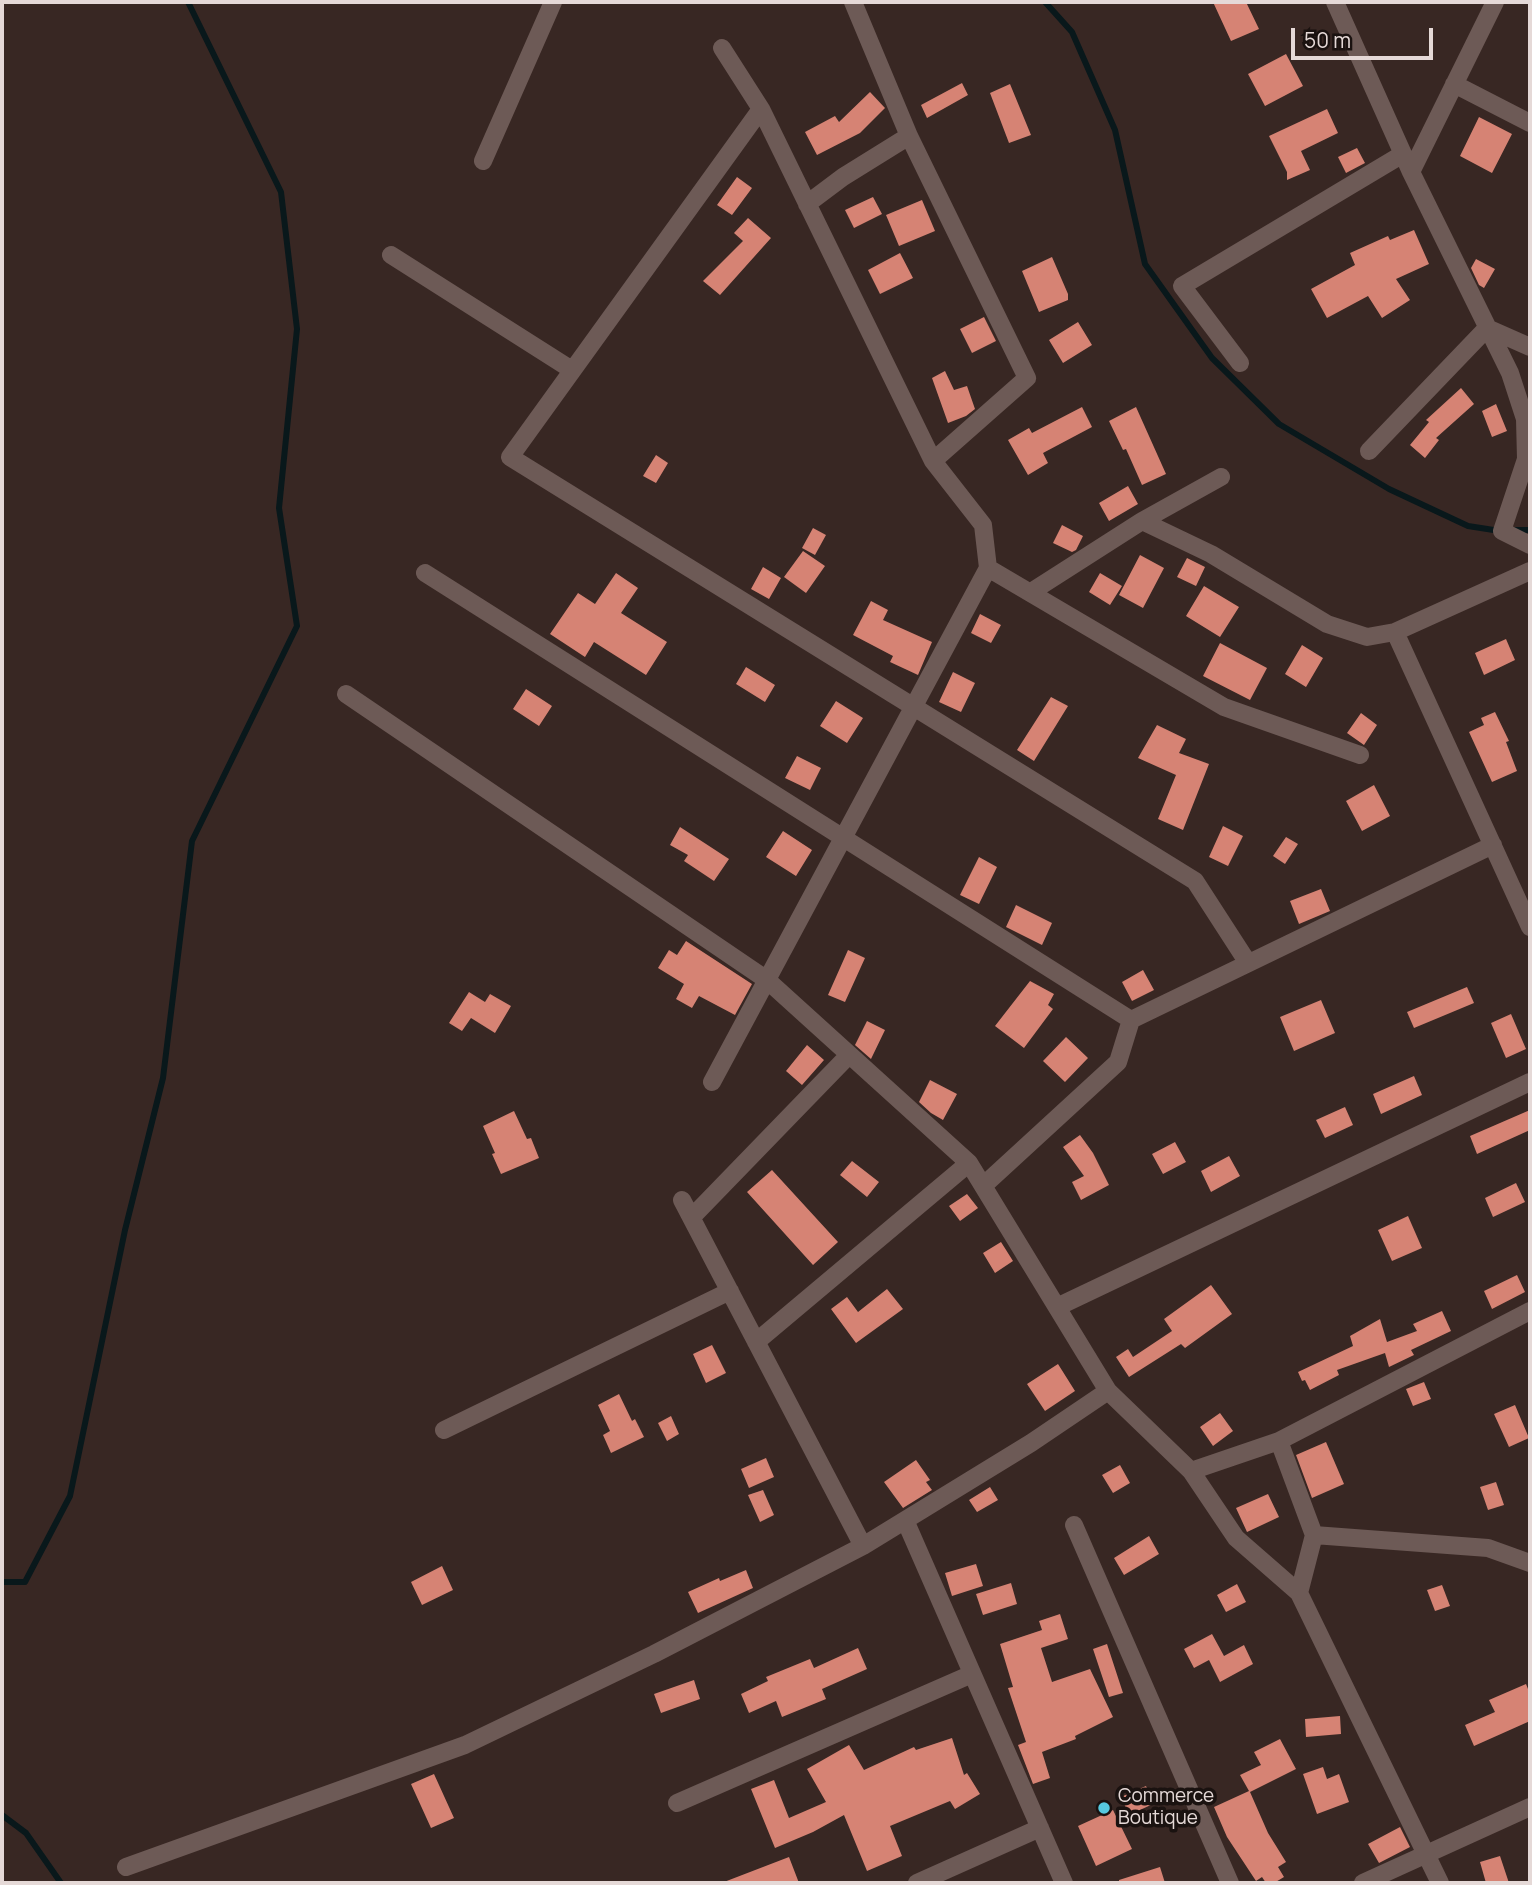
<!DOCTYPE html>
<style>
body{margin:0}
#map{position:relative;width:1532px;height:1885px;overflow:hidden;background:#382723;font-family:Manrope,sans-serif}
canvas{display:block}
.frame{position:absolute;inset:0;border:4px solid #e5d9d7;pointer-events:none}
.scale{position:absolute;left:1291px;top:28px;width:142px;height:32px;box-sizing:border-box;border:4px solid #e5d9d7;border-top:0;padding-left:9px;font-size:21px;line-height:24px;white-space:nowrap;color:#e5d9d7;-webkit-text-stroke:5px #1a1210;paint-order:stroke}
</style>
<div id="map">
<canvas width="1532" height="1885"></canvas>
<div class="frame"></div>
<div class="scale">50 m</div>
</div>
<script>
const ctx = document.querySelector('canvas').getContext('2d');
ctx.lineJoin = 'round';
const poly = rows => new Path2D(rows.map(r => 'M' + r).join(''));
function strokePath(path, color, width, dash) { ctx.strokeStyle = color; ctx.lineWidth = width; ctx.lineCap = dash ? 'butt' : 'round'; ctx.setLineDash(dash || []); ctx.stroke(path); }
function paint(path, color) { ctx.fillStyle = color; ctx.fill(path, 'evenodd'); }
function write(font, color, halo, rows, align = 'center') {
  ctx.font = font + ' Manrope,sans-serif'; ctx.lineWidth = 7; ctx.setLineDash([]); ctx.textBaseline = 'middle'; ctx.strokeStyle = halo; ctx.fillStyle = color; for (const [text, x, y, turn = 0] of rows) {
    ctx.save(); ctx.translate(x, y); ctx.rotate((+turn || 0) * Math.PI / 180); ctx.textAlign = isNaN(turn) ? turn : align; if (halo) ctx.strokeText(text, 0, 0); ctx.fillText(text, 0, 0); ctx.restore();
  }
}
strokePath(poly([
 [1045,2,1072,32,1115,130,1145,264,1212,358,1279,424,1389,489,1468,526,1500,531],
 [1511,530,1530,530],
 [2,1582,25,1582,70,1496,125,1230,163,1078,192,841,297,626,279,508,297,329,281,192,188,2],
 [2,1815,26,1833,61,1883]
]), '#09181b', 6);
paint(poly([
 [1213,2,1246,2,1259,29,1231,41],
 [1286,54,1303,86,1265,106,1248,74],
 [962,83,968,95,927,118,921,105],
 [1010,84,1031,135,1009,143,990,93],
 [870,92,885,108,860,133,817,155,805,132,835,116,839,122],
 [1327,109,1338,133,1301,151,1310,170,1287,180,1287,172,1269,136],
 [1479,117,1512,134,1492,173,1460,156],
 [1357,148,1365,163,1346,173,1338,157],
 [737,177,752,188,732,215,717,205],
 [873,197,882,214,854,228,845,210],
 [922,200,935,231,899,246,886,215],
 [748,218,771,238,720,295,703,281,743,241,734,233],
 [1414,230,1429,264,1396,279,1410,300,1382,318,1368,296,1327,318,1311,289,1355,265,1350,253,1388,236,1390,240],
 [900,253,913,278,880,294,868,270],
 [1052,257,1068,294,1068,300,1039,312,1022,271],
 [1476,259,1495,269,1484,288,1479,285,1471,268],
 [984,317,996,341,972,353,960,329],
 [1078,322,1092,345,1063,363,1049,340],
 [945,371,954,390,967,386,975,409,966,416,948,423,932,378],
 [1461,388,1474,404,1436,438,1439,440,1425,458,1410,445,1429,422,1426,420],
 [1496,404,1507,431,1492,437,1482,411],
 [1082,407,1092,427,1043,453,1048,463,1028,475,1008,440,1029,428,1032,433],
 [1136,407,1166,474,1142,485,1126,449,1123,450,1109,421],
 [656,455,668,463,656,483,643,476],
 [1128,486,1138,504,1109,521,1099,503],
 [1062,525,1083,536,1076,550,1072,552,1053,543],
 [813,528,826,535,815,555,802,548],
 [803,551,825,566,806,593,784,577],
 [1140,555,1164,568,1143,608,1119,595],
 [1187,558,1205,567,1196,586,1177,577],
 [763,567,781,578,769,599,751,589],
 [616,573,638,588,621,613,667,642,646,675,594,642,585,657,550,634,578,593,595,604],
 [1100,573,1122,586,1110,605,1089,592],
 [1204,586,1239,607,1220,637,1186,616],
 [871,601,888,610,883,620,932,642,918,675,890,662,893,656,853,635],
 [980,614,1001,625,991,643,971,633],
 [1506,639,1515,660,1484,675,1475,653],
 [1220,643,1267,668,1250,700,1203,676],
 [1302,645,1323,658,1306,687,1285,674],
 [746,667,775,685,765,702,736,684],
 [953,672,975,683,961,712,939,702],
 [526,689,552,706,539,726,513,709],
 [1051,697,1068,706,1034,761,1017,750],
 [836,701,863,718,847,743,820,726],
 [1495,712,1509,741,1506,742,1517,771,1492,782,1469,732,1484,725,1481,718],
 [1361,713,1377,725,1364,745,1347,733],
 [1157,725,1186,739,1179,753,1209,764,1183,830,1158,819,1176,775,1138,758],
 [797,756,821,768,810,790,785,778],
 [1374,785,1390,816,1362,831,1346,801],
 [1223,826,1243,836,1228,866,1209,857],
 [680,827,729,859,714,881,684,861,688,855,670,845],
 [783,831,812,850,796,876,766,857],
 [1286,837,1298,844,1285,864,1273,856],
 [979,857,997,867,979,904,960,895],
 [1321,889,1330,911,1299,924,1290,901],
 [1016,905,1052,923,1042,945,1006,927],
 [686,941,752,984,735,1015,699,996,692,1008,676,999,684,984,658,968,669,950,677,955],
 [848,950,865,958,845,1002,828,995],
 [1143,970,1154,990,1132,1001,1122,982],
 [1030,981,1054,994,1048,1005,1053,1009,1024,1048,995,1026],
 [1467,987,1474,1003,1414,1028,1407,1012],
 [469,992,485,1002,490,994,511,1006,495,1033,471,1018,462,1031,449,1023],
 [1321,1000,1335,1033,1294,1051,1280,1017],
 [1511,1014,1526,1049,1506,1058,1491,1023],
 [867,1021,885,1030,871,1059,855,1045],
 [1066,1037,1088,1058,1065,1082,1043,1061],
 [807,1045,824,1060,802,1085,786,1071],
 [1414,1076,1422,1095,1381,1114,1373,1094],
 [930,1080,957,1094,943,1120,931,1113,919,1102],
 [1345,1107,1353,1125,1325,1138,1316,1120],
 [1530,1110,1530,1130,1477,1154,1470,1136],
 [514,1111,527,1139,531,1138,539,1158,501,1174,492,1154,495,1153,483,1126],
 [1080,1135,1093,1153,1109,1185,1081,1200,1072,1182,1084,1176,1063,1147],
 [1175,1142,1186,1162,1163,1174,1152,1154],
 [1229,1156,1240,1176,1211,1192,1201,1171],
 [852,1161,879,1182,867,1197,840,1175],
 [772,1170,838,1242,813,1265,747,1192],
 [1516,1183,1525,1202,1493,1217,1485,1198],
 [967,1194,978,1208,960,1221,949,1206],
 [1408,1216,1422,1248,1392,1261,1378,1230],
 [1001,1242,1013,1261,995,1273,983,1253],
 [1517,1275,1525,1292,1492,1309,1484,1291],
 [1211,1285,1232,1314,1185,1348,1181,1344,1129,1377,1116,1357,1128,1349,1133,1357,1172,1331,1164,1319],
 [887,1289,903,1309,856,1343,831,1309,847,1297,858,1312],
 [1442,1311,1451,1331,1411,1350,1414,1355,1389,1367,1385,1353,1337,1370,1339,1375,1310,1390,1305,1380,1302,1381,1298,1372,1353,1346,1350,1336,1380,1319,1387,1342,1417,1331,1413,1324],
 [712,1345,726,1373,706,1383,693,1354],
 [1058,1364,1075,1391,1045,1411,1027,1384],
 [1424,1382,1431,1399,1413,1406,1406,1389],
 [619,1394,632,1421,635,1419,644,1437,611,1453,603,1435,610,1431,598,1405],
 [1515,1405,1529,1438,1509,1447,1494,1414],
 [1220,1413,1233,1431,1213,1446,1200,1427],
 [671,1416,679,1434,667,1441,658,1423],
 [1326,1442,1344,1484,1312,1498,1296,1455],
 [766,1458,774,1477,749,1488,741,1469],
 [916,1460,930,1480,926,1482,932,1490,903,1508,884,1482],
 [1120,1465,1130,1483,1113,1493,1102,1475],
 [1496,1482,1504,1505,1488,1510,1480,1487],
 [990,1487,998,1500,977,1512,969,1500],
 [763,1490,774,1515,760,1522,748,1495],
 [1268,1494,1279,1517,1247,1532,1236,1508],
 [1149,1536,1159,1554,1124,1575,1114,1558],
 [976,1564,983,1586,952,1596,945,1573],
 [442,1566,453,1590,422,1605,411,1582],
 [746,1570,753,1588,698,1613,688,1592,719,1578,720,1581],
 [1011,1583,1017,1604,983,1615,976,1594],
 [1237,1584,1246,1602,1226,1612,1217,1595],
 [1442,1585,1450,1606,1435,1611,1427,1590],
 [1060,1614,1068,1639,1041,1648,1052,1682,1090,1669,1113,1717,1075,1736,1076,1739,1042,1752,1050,1778,1033,1784,1018,1745,1026,1742,1008,1688,1013,1687,1000,1644,1042,1630,1039,1621],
 [1212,1634,1224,1656,1244,1645,1253,1664,1220,1682,1209,1660,1194,1668,1184,1649],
 [1107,1644,1123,1693,1109,1697,1093,1649],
 [858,1648,867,1669,822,1689,826,1699,782,1717,776,1701,749,1713,741,1694,768,1681,766,1677,810,1659,814,1668],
 [694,1680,700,1699,661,1713,654,1694],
 [1526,1684,1530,1694,1530,1721,1474,1746,1465,1725,1495,1712,1489,1700],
 [1340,1716,1341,1734,1306,1737,1305,1719],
 [952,1738,964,1775,967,1773,980,1794,955,1809,950,1801,890,1826,902,1856,867,1871,844,1815,813,1832,775,1848,751,1789,774,1780,789,1818,826,1802,807,1769,849,1745,864,1770,914,1747,916,1750],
 [1280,1739,1296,1769,1250,1792,1268,1833,1286,1862,1278,1867,1284,1877,1274,1883,1266,1883,1262,1877,1256,1881,1227,1837,1214,1807,1249,1791,1240,1775,1261,1765,1254,1752],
 [1323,1767,1327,1779,1339,1774,1349,1802,1317,1814,1303,1774],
 [434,1774,454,1818,431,1828,411,1784],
 [1146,1786,1153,1804,1129,1815,1121,1797],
 [1113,1810,1132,1849,1096,1866,1078,1826],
 [1400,1827,1410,1847,1379,1863,1368,1844],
 [1500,1856,1509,1883,1486,1883,1480,1862],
 [789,1857,799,1883,724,1883,724,1882],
 [1160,1867,1165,1883,1119,1883,1119,1880]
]), '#d68374');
strokePath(poly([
 [853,2,909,136,1027,378,933,461],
 [1335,2,1411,172,1510,373,1525,419,1526,459,1502,531,1530,545],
 [1454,84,1530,123],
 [761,109,510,457,1195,881,1248,963],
 [483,161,553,2],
 [1411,172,1495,2],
 [807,204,843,177,909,136],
 [391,255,572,370],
 [1240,363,1182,286,1403,154],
 [1369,451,1487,328,1530,347],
 [1142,521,1211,554,1327,624,1367,637,1395,632,1530,571],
 [988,568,1224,707,1360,755],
 [425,573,1131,1020],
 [1031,592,1142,521,1221,477],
 [1395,632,1530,927],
 [346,694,767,980,969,1163,1108,1391,1191,1471,1236,1538,1299,1593,1440,1883],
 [712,1082,988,568,983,525,933,461,761,109,722,48],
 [983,1186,1118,1062,1131,1020,1493,845],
 [682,1200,863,1546],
 [692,1217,849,1055],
 [1057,1307,1530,1082],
 [756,1342,969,1163],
 [444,1430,730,1291],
 [1279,1441,1314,1535,1299,1593],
 [1191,1471,1279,1441,1530,1311],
 [905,1520,1064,1883],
 [1074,1525,1230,1883],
 [1314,1535,1488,1548,1530,1563],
 [677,1803,972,1674],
 [126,1867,465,1745,654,1654,863,1546,1031,1443,1108,1391],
 [917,1883,1040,1828],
 [1363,1883,1530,1807]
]), '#6d5a56', 18);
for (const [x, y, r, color] of [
 [1104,1808,7,"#56c9e0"]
]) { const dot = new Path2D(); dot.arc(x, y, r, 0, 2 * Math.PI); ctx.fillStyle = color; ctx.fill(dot); strokePath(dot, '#1a1210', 2.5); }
write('19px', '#e5d9d7', '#1a1210', [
 ["Commerce",1118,1797],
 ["Boutique",1118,1819]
], 'left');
</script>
